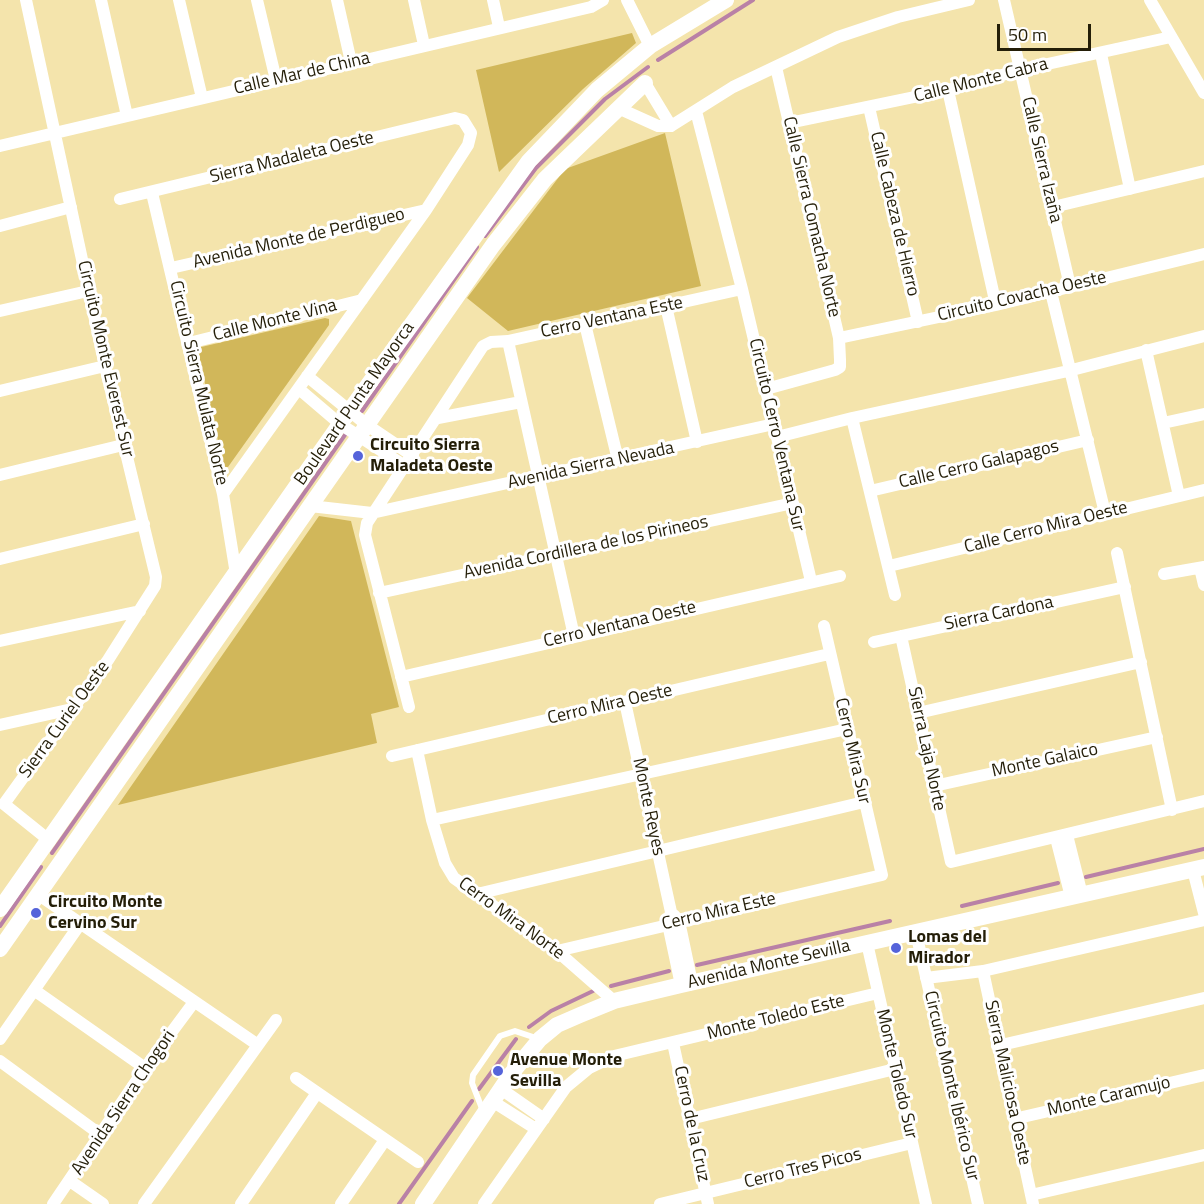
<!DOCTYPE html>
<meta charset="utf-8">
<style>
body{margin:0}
#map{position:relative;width:1204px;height:1204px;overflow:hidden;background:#f4e4ac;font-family:"Titillium Web",sans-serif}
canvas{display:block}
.scale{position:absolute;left:997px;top:24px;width:94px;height:27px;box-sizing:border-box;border:3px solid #241e08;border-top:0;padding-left:8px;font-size:18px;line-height:21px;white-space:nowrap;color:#241e08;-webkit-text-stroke:4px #fff;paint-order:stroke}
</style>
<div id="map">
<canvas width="1204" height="1204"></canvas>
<div class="scale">50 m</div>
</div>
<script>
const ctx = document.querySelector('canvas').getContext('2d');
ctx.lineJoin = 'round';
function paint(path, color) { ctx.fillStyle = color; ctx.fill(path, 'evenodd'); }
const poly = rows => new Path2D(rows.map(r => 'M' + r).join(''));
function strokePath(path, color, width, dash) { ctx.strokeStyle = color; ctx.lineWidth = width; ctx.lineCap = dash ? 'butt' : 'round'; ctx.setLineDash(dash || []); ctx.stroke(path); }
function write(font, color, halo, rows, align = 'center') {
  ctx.font = font + ' "Titillium Web",sans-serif'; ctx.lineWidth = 6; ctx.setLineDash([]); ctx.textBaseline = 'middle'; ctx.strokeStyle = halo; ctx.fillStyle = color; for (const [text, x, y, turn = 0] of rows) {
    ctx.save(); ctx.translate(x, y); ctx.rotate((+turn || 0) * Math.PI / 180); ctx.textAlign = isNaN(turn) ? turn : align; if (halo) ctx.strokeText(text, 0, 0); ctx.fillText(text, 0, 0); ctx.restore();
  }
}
paint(poly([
 [632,33,636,43,583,89,499,172,476,70],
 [665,133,701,286,508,331,467,298,565,169],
 [325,318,329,319,329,325,228,467,224,467,197,348],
 [319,516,351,521,399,707,371,714,377,743,118,805]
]), '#d1b75a');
strokePath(poly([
 [658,60,753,0],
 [485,236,536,168,605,99,648,67],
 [362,411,477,247],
 [52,853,347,432],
 [1086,877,1204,849],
 [962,906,1058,883],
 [0,926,41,867],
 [697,965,890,921],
 [611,986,669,971],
 [529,1027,551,1011,593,991],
 [479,1089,516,1039],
 [399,1204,472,1101]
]), '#b981a6', 4);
strokePath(poly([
 [483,1111,472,1083,473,1075,500,1036,515,1031,539,1039]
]), '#fff', 6);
strokePath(poly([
 [26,0,105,366,156,577,155,586,108,660,4,804,50,841],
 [101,0,127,116],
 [179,0,202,98],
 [257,0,276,80],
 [337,0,351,62],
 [414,0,424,45],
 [493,0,499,27],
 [627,0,650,46],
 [1004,0,1070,286],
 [1150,0,1204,93],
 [1101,54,1130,189],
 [645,83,671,126],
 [948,90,996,305],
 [869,107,918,322],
 [618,108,658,126,671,126,733,87,838,37,898,17,969,0],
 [696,111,742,289,811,581],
 [789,123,948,90,1020,70,1171,37],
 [0,146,591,7,603,0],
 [152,193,223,494,236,574],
 [120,199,455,118,463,120,471,133,468,145,426,210,223,494],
 [1053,207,1204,171],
 [0,226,71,207],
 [171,268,426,210],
 [1051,292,1105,513],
 [666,306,697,442],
 [0,311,88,291],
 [585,324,618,460],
 [839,338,996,305,1204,254],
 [508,341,574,636],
 [189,343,362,300],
 [1146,350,1179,496],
 [307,376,367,425,413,456],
 [299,389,340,424,405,466],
 [766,389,835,370,840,367,840,360,839,338,776,67],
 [0,391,105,366],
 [438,418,521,402],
 [852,418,895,595],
 [1163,423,1204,414],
 [777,437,852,418,1068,371,1204,336],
 [0,475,123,445],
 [870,491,1088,440],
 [310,506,372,513,774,424],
 [1117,553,1172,810],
 [0,559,144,524],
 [889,566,1204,490],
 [1200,568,1204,585],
 [1164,574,1204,567],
 [379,593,793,503],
 [901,636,951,862,1204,801],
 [0,641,140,611],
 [874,642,1125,587],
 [401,677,840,576],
 [625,702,671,912,668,924,681,985],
 [409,707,365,535,367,523,483,346,491,342,508,341,742,289],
 [918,713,1141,662],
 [0,725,72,709],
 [417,750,432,820,445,863,454,878,557,951,614,1001],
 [392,756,829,654],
 [934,786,1157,737],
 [432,820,847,729],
 [1067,835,1082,895],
 [1056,838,1071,897],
 [1193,870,1204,913],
 [477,894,864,802],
 [39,895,258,1045],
 [674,915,679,921,692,983],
 [916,933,978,1204],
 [867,943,926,1204],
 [557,951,882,875,824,626],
 [983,971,1033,1204],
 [926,978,983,971,1204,920],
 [34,990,145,1068],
 [0,1039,80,924],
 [673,1043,708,1204],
 [997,1046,1204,998],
 [0,1061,101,1135],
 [296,1078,418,1162],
 [501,1089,544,1119],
 [492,1101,536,1129],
 [690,1119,895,1069],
 [1014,1119,1204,1075],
 [70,1181,103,1204],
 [1031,1195,1204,1155],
 [53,1204,145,1068,194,1002],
 [144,1204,276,1020],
 [241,1204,317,1093],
 [341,1204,385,1140],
 [484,1204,566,1087,589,1068,614,1056,878,993],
 [660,1204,912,1143]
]), '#fff', 12);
strokePath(poly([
 [0,909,340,424,529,161,597,90,650,46,726,0],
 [0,949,493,245,545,179,645,83],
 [423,1204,511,1074,540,1039,557,1025,580,1015,614,1001,681,985,1204,867]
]), '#fff', 16);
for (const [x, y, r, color] of [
 [358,456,6,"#5563da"],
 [36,913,6,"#5563da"],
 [896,948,6,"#5563da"],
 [498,1071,6,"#5563da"]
]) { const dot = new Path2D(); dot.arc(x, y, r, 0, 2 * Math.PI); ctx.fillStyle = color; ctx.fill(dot); strokePath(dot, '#fff', 2); }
write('18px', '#241e08', '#fff', [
 ["Calle Mar de China",302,74,-13],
 ["Calle Monte Cabra",981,81,-14],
 ["Sierra Madaleta Oeste",292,158,-14],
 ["Calle Sierra Izaña",1041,160,77],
 ["Calle Cabeza de Hierro",894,214,77],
 ["Calle Sierra Comacha Norte",811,217,77],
 ["Avenida Monte de Perdigueo",299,239,-13],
 ["Circuito Covacha Oeste",1022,297,-13],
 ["Cerro Ventana Este",612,318,-12],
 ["Calle Monte Vina",275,321,-14],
 ["Circuito Monte Everest Sur",105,359,77],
 ["Circuito Sierra Mulata Norte",198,383,77],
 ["Boulevard Punta Mayorca",355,404,-55],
 ["Circuito Cerro Ventana Sur",776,435,77],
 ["Calle Cerro Galapagos",979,465,-13],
 ["Avenida Sierra Nevada",591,466,-12],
 ["Calle Cerro Mira Oeste",1046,528,-14],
 ["Avenida Cordillera de los Pirineos",586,548,-12],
 ["Sierra Cardona",999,614,-12],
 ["Cerro Ventana Oeste",620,625,-13],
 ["Cerro Mira Oeste",610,705,-13],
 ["Sierra Curiel Oeste",65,720,-54],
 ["Sierra Laja Norte",926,749,78],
 ["Cerro Mira Sur",852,751,77],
 ["Monte Galaico",1045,761,-12],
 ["Monte Reyes",648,807,78],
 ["Cerro Mira Este",719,912,-13],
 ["Cerro Mira Norte",511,919,36],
 ["Avenida Monte Sevilla",769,965,-13],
 ["Monte Toledo Este",776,1018,-14],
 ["Monte Toledo Sur",896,1074,77],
 ["Sierra Maliciosa Oeste",1007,1083,78],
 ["Circuito Monte Ibérico Sur",951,1086,77],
 ["Monte Caramujo",1109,1097,-13],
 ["Avenida Sierra Chogori",124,1103,-56],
 ["Cerro de la Cruz",691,1124,78],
 ["Cerro Tres Picos",803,1169,-14]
]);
write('bold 18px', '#241e08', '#fff', [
 ["Circuito Sierra",370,446],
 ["Maladeta Oeste",370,467],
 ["Circuito Monte",48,903],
 ["Cervino Sur",48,924],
 ["Lomas del",908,938],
 ["Mirador",908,959],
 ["Avenue Monte",510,1061],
 ["Sevilla",510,1082]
], 'left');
</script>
